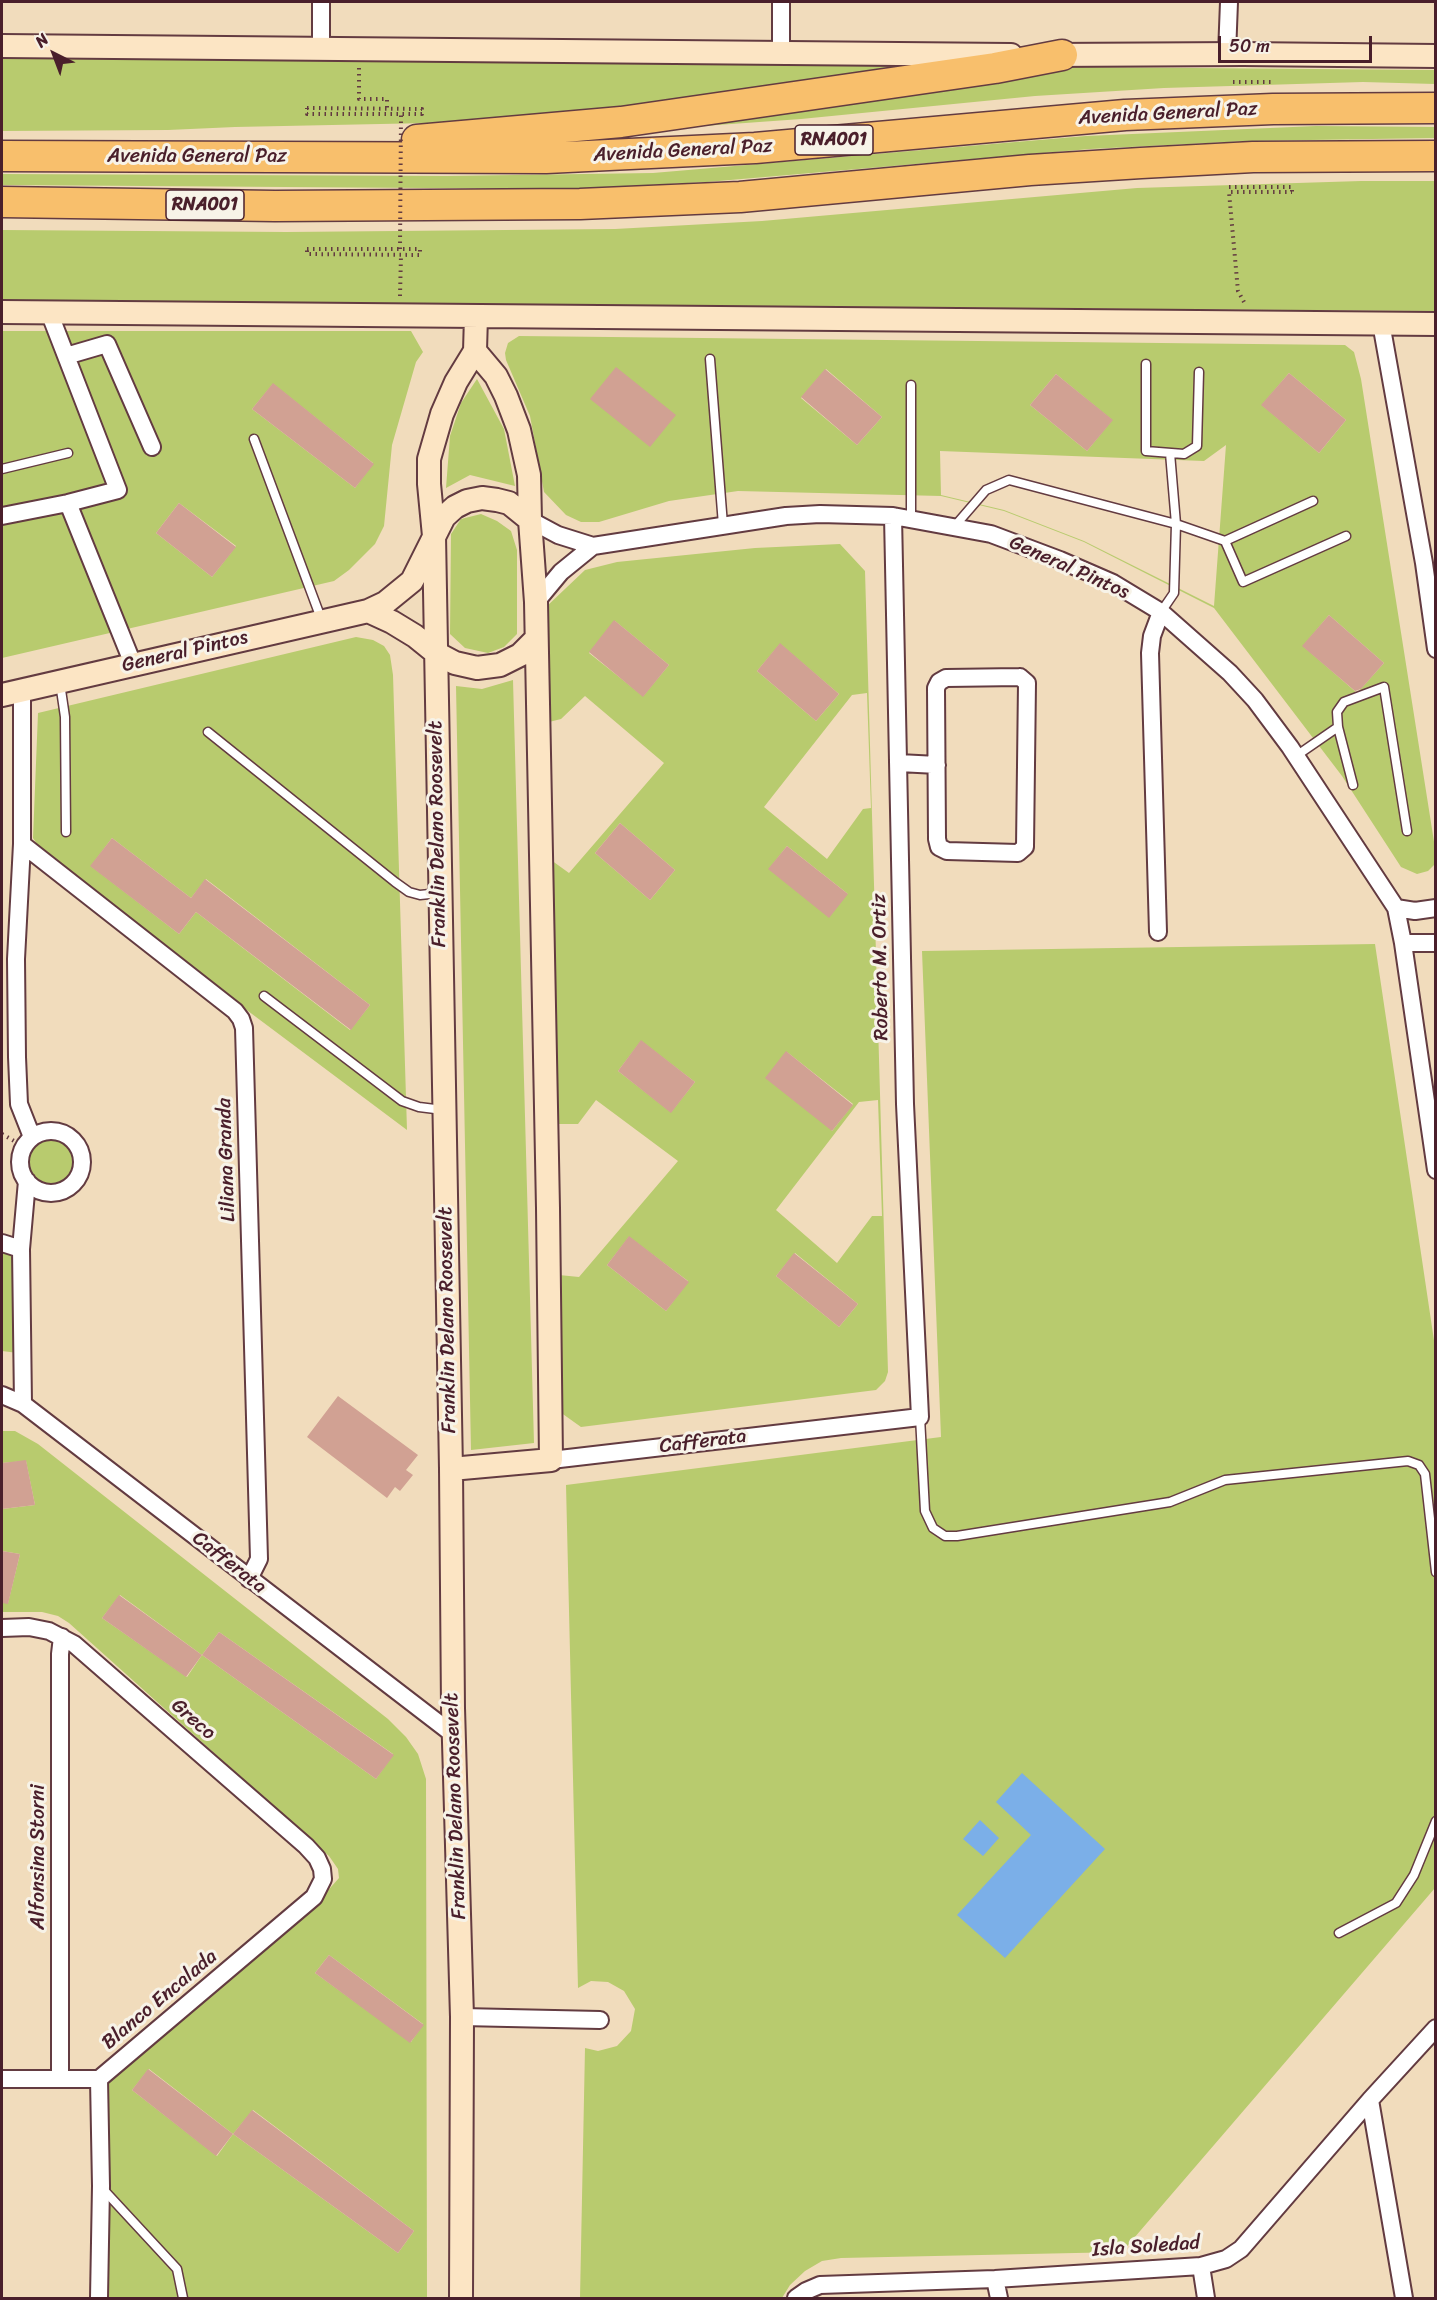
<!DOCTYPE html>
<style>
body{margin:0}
#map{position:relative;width:1437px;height:2300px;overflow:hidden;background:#f1dcbc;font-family:Sriracha,sans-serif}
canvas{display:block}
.frame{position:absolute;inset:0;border:3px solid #4a1f2b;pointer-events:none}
.north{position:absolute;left:24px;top:24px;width:60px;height:60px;-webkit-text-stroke:4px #f7f3e8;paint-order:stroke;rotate:318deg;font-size:16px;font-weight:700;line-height:24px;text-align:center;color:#4a1f2b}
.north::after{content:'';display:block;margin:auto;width:21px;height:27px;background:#4a1f2b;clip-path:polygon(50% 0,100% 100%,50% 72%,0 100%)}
.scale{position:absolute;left:1218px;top:36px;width:154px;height:27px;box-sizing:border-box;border:3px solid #4a1f2b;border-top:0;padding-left:8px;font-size:18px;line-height:21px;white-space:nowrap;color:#4a1f2b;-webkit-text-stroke:4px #f7f3e8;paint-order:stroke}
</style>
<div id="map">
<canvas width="1437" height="2300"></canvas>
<div class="frame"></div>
<div class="north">N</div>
<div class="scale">50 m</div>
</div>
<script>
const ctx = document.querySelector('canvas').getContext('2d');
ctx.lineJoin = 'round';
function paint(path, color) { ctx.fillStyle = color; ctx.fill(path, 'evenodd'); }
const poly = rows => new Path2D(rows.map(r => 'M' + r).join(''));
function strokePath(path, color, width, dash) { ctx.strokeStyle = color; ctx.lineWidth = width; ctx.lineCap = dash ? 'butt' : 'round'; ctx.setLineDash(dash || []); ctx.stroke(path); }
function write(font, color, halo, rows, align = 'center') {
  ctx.font = font + ' Sriracha,sans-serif'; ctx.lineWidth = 6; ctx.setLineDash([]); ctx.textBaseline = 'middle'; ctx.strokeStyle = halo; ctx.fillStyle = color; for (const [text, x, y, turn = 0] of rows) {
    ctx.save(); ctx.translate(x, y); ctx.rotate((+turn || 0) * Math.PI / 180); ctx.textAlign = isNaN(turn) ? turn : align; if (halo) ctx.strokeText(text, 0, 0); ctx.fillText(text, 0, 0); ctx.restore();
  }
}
paint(poly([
 [2,58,924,65,751,94,526,118,429,123,235,127,168,130,2,131],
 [1071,67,1435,70,1435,84,1363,82,1164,88,1035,96,801,119,634,131,1045,69],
 [1316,126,1436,127,1435,138,1247,141,1090,149,707,182,568,189,2,185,2,174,447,176,653,173,1086,136],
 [1361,181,1435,181,1435,311,2,301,2,230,287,232,615,229,762,221,1137,188],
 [2,331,411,331,423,352,416,362,392,445,384,526,375,544,349,570,334,581,2,658],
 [273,384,373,463,355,488,252,409],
 [179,503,236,546,212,577,156,533],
 [519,336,1345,345,1354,352,1361,379,1435,848,1435,864,1428,871,1417,874,1401,867,1342,776,1214,608,1084,542,1004,511,941,496,738,491,669,501,599,522,581,522,566,515,544,492,530,416,506,360,505,353,508,343],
 [826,369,882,417,857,445,801,398],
 [1289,373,1346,420,1319,453,1262,405],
 [1056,374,1112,420,1087,451,1030,405],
 [1226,445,1214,606,1084,541,1004,510,941,495,940,451,1204,461],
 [1329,615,1384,663,1357,693,1303,646],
 [477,379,504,429,515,486,470,475,446,488,450,436,461,403],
 [481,514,497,521,511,531,517,550,517,634,504,647,488,653,465,648,450,634,451,534,461,519],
 [840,544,865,571,888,1372,885,1381,876,1390,581,1427,560,1412,546,607,585,570,617,562,755,548],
 [615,621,669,665,643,696,589,653],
 [780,644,839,694,816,721,757,671],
 [867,693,871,808,863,809,827,859,764,807,852,695],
 [585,696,664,763,569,873,551,860,549,722,561,719],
 [620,823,675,870,650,900,595,853],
 [787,846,848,894,769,869],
 [641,1041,695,1082,671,1112,618,1071],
 [787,1052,853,1104,832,1131],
 [596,1100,678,1161,579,1277,559,1275,556,1124,578,1124],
 [878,1100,882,1216,872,1216,837,1263,776,1210,859,1102],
 [629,1237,688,1281,666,1311,607,1265],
 [795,1253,858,1304,839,1327,776,1276],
 [356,637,373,640,384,646,390,655,393,675,407,1130,248,1011,39,847,33,838,38,713],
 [112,838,191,898,206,879,370,1005,350,1030,196,912,179,934,91,866],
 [513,680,534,1443,471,1450,456,686,482,689],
 [1375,944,1436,1354,1435,1888,1122,2252,841,2258,822,2261,805,2271,790,2285,782,2298,580,2298,585,2048,598,2051,617,2046,631,2031,635,2009,624,1991,608,1982,591,1981,578,1988,566,1485,941,1437,922,951],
 '25 1162a25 25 0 1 1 50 0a25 25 0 1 1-50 0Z',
 [2,1244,12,1253,18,1353,2,1351],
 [2,1431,15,1431,38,1444,388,1719,406,1737,418,1754,426,1779,427,2298,103,2298,105,2082,323,1896,339,1878,338,1869,329,1856,69,1623,58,1616,42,1612,2,1612,2,1602,8,1603,20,1554,2,1551,2,1509,35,1505,26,1461,2,1463],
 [120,1595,202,1655,187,1677,102,1618],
 [219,1632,393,1754,376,1779,202,1655],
 [329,1955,423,2024,411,2042,315,1973],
 [149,2069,233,2134,217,2156,132,2090],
 [253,2110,414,2231,398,2253,233,2134]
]), '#b8cb6e');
paint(poly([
 [1022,1773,1105,1849,1005,1958,957,1915,1031,1835,996,1802],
 [980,1820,999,1838,983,1856,963,1839]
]), '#7bafe8');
paint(poly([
 [616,367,676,415,650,447,590,399],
 [825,369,882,417,857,445,801,397],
 [1289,373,1346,420,1319,453,1261,405],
 [1056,374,1113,420,1087,451,1030,405],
 [273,383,374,464,355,488,252,409],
 [179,503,236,547,212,577,156,533],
 [1329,615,1384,663,1361,689,1355,691,1302,646],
 [614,620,669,665,643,697,589,652],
 [780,643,839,694,816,721,757,671],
 [620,823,675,870,650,900,595,853],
 [112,838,191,898,205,879,370,1005,351,1030,196,912,179,934,90,866],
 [787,846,848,894,829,918,768,869],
 [641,1040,695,1082,671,1113,618,1071],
 [786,1051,853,1105,832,1131,765,1078],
 [629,1236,689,1282,666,1311,607,1265],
 [794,1253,858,1304,839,1327,776,1276],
 [338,1396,418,1455,406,1470,413,1475,400,1491,395,1487,387,1498,307,1437],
 [26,1460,35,1505,2,1509,2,1463],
 [2,1551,20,1554,8,1604,2,1603],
 [119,1595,202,1655,186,1677,102,1618],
 [219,1632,394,1755,376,1779,202,1655],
 [329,1955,424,2025,410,2043,315,1973],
 [148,2069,233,2134,216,2156,132,2090],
 [252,2110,414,2231,398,2253,233,2134]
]), '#d1a193');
const lane = poly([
 [710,359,723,525],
 [1146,364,1146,451,1184,454,1197,446,1199,372],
 [254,439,322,621],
 [1170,453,1176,524,1225,541,1313,501],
 [2,469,68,453],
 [911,519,911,385],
 [954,527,986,490,1009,480,1176,524,1174,593,1161,612],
 [1225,541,1243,582,1346,536],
 [60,683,65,717,66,832],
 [208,732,395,882,409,892,420,895,439,893],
 [1296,756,1338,727],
 [1353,785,1338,727,1337,712,1344,702,1384,687,1407,831],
 [264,996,402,1101,419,1107,443,1110],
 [920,1417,925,1511,933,1528,945,1536,957,1536,1170,1502,1225,1480,1408,1461,1419,1465,1425,1474,1436,1572],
 [1339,1933,1396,1903,1414,1875,1436,1821],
 [102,2188,177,2269,183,2298]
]);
const street = poly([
 [321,2,321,48],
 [781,53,781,2],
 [1227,54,1229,2],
 [1381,323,1424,563,1436,649],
 [66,356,107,344,152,447],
 [68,503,133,664],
 [2,516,68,503,118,490,49,312],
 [530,520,558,535,593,546,786,516,820,514,893,516,991,534,1060,560,1113,583,1161,612,1230,673,1255,700,1290,747,1396,908,1403,943,1436,1170],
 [536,602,561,572,593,546],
 [1020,677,1027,683,1025,847,1018,853,947,851,939,847,937,839,936,688,939,682,946,678,1020,677],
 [22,690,22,844,16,959,17,1057,19,1104,32,1137],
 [899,763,937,765],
 [22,844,235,1011,241,1019,244,1028,259,1559,249,1579],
 [1396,908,1415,911,1436,908],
 [1158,932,1150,653,1152,636,1161,612],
 [1403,943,1436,943],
 '20 1162a31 31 0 1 1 62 0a31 31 0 1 1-62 0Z',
 [2,1243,21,1249],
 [2,1395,23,1404,454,1735],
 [23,1404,21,1249,27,1181],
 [551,1460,920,1417,905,1104,893,516],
 [2,1628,29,1627,49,1631,74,1644,306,1846,317,1858,322,1869,323,1879,314,1897,99,2079,2,2079],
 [462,2017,600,2020],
 [60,2077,60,1654,62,1637],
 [99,2079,101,2186,99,2298],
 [1370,2100,1404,2298],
 [1201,2266,1206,2298],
 [995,2279,999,2298],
 [796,2298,806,2291,820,2285,995,2279,1201,2266,1226,2259,1241,2249,1370,2100,1436,2028]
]);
const secondary = poly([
 [2,46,1011,55],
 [1047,55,1243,54,1436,56],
 [2,312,1436,324],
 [368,611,392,622,415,636,436,653,455,663,477,668,500,665,520,655,536,639],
 [2,695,368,611,385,603,412,581,444,517,455,507,467,501,482,498,497,500,509,503,530,520],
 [451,1469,551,1460,548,1208,536,602,530,520,529,475,519,430,506,396,496,376,475,351],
 [461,2298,462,2017,453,1708,451,1469,434,536,429,484,429,459,442,414,456,382,475,351,476,316]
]);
const highway = poly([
 [417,140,621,122,995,68,1062,55],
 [2,156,546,158,755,148,1125,115,1273,109,1436,108],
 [2,202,275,206,580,204,740,197,1030,170,1141,163,1253,157,1436,156]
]);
strokePath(lane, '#633b41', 11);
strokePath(street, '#633b41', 20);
strokePath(secondary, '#633b41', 26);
strokePath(highway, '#633b41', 33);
strokePath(poly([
 [359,68,359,99,387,99,387,109],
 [1233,82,1274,82],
 [307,108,422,109,422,114,307,114,307,108],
 [1229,187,1292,187,1292,192],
 [307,249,420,249,420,255,307,254,307,249],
 [400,296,401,255],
 [1244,302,1238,291,1229,192,1292,192],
 [2,1134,14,1141]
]), '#633b41', 4, [1.5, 4.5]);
strokePath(lane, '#fff', 8);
strokePath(street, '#fff', 16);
strokePath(secondary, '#fce5c4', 22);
strokePath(highway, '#f8bf6c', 30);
strokePath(poly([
 [400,249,401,115]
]), '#633b41', 4, [1.5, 4.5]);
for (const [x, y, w] of [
 [834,140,78],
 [205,205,78]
]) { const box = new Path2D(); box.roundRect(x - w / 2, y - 15, w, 30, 4.5); ctx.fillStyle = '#f7f3e8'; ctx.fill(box); strokePath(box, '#4a1f2b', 1.5); }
write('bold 18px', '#4a1f2b', null, [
 ["RNA001",834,140],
 ["RNA001",205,205]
]);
write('20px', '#4a1f2b', '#f7f3e8', [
 ["Avenida General Paz",1168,114,-3],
 ["Avenida General Paz",683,151,-3],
 ["Avenida General Paz",197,157],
 ["General Pintos",1069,568,24],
 ["General Pintos",185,652,-13],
 ["Franklin Delano Roosevelt",438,834,-91],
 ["Roberto M. Ortiz",881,967,-91],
 ["Liliana Granda",227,1160,-92],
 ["Franklin Delano Roosevelt",448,1320,-91],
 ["Cafferata",703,1442,-7],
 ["Cafferata",229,1563,38],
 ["Greco",193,1720,41],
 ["Franklin Delano Roosevelt",456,1806,-92],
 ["Alfonsina Storni",39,1857,-90],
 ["Blanco Encalada",160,2000,-40],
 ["Isla Soledad",1146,2247,-4]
]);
</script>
